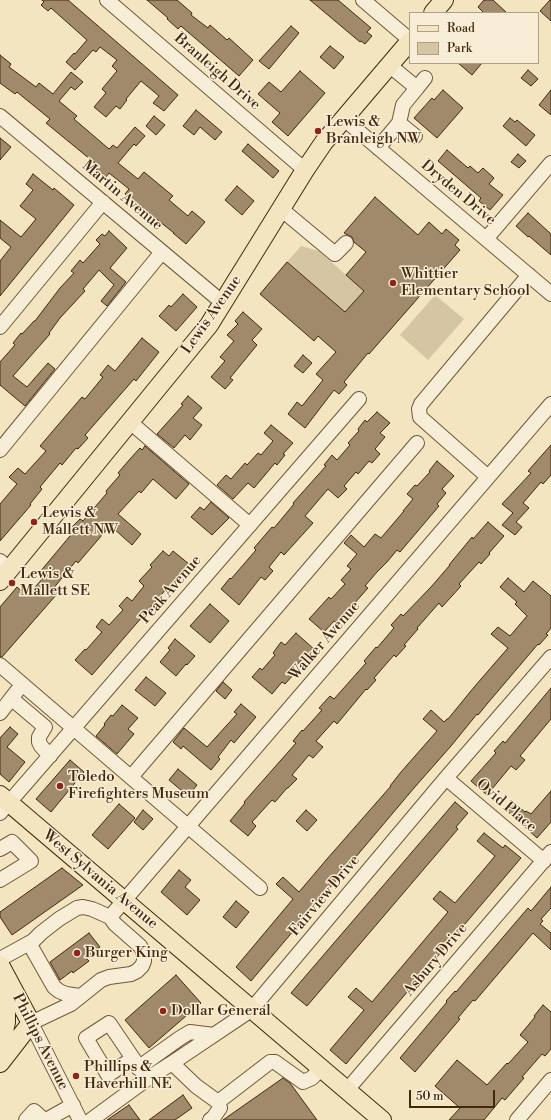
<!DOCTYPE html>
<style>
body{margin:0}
#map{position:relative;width:551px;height:1120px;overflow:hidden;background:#f4e5c1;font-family:"Libre Bodoni",serif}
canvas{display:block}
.legend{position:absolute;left:409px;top:12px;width:130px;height:52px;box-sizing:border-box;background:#f8eed7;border:1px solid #b09f86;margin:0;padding:5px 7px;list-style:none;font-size:12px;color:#44280d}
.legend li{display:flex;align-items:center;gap:8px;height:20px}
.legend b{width:20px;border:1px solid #b09f86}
.scale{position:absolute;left:409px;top:1090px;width:86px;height:18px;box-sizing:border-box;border:2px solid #44280d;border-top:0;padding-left:5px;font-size:12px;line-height:14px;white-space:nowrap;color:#44280d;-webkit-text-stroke:3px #f8eed7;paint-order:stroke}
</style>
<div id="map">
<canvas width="551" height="1120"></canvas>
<ul class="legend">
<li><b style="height:5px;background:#f4e5c1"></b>Road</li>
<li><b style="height:11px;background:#d6c5a2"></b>Park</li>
</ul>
<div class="scale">50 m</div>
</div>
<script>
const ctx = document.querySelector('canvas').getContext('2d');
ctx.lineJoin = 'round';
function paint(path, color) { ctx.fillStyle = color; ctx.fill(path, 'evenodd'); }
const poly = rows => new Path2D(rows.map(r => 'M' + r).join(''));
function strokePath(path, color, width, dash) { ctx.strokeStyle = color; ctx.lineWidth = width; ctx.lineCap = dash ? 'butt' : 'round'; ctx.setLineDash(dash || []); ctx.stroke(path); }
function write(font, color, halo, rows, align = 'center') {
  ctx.font = font + ' "Libre Bodoni",serif'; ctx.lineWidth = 3; ctx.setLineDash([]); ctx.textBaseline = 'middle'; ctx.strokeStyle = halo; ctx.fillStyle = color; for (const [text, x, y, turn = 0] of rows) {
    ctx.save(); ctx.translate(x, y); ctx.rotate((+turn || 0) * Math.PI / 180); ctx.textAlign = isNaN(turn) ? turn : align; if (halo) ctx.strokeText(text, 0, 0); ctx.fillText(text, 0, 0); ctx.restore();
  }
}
paint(poly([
 [301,246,319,251,364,291,345,312,287,262],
 [435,295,464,319,428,360,400,335]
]), '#d6c5a2');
const building = poly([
 [42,0,68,0,178,95,164,111,153,103,159,96,141,81,126,99,127,100,120,109,116,106,106,117,94,107,106,93,102,89,117,71,112,66,117,60,100,47,96,52,93,50,75,70,66,62,74,53,75,54,87,40,51,8,48,11,41,5,44,2,42,0],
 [147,0,177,0,192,13,191,15,208,28,210,25,227,40,229,38,253,60,239,76,181,26,178,29,167,19,168,18,147,0],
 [310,0,338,0,371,28,367,32,372,36,365,44,361,41,360,42,310,0],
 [484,0,493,0,507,13,484,13,478,7,484,0],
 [550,0,551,0,551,21,540,11,550,0],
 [291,26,299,33,269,69,259,61,291,26],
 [330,46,344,57,334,69,320,57,330,46],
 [0,55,11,64,9,67,36,87,39,83,53,94,71,72,83,82,75,90,71,87,59,101,77,116,74,119,109,149,113,145,117,148,135,127,145,136,136,146,134,144,118,163,138,179,144,172,173,196,169,200,188,216,192,211,205,222,186,244,173,233,174,233,125,194,129,189,109,173,106,177,93,167,96,164,46,123,50,119,17,92,15,94,0,83,0,55],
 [458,63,482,63,472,75,458,63],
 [528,70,538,79,531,86,521,78,528,70],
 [300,71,325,93,288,136,272,122,280,113,258,94,269,82,281,92,300,71],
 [443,90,463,108,437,138,414,118,432,98,434,100,443,90],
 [551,90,551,115,539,105,551,90],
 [196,110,222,132,215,140,200,127,194,135,183,126,196,110],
 [154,116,165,125,156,135,146,126,154,116],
 [510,118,515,122,517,120,535,135,526,146,503,126,510,118],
 [0,138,11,147,0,160,0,138],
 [248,144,279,171,273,178,242,151,248,144],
 [447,150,468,168,470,166,478,173,483,168,494,178,489,184,503,195,490,210,479,201,481,198,438,161,447,150],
 [518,154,526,161,519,168,511,162,518,154],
 [33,174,53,190,54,188,74,205,0,296,0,261,11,247,0,238,0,220,21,237,36,219,20,206,33,190,26,184,33,174],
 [237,186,254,201,242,215,225,200,237,186],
 [375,197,418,235,429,222,442,234,446,229,459,240,455,245,460,250,369,354,368,353,344,382,347,385,339,394,334,390,305,428,288,414,297,402,302,406,323,380,316,374,336,352,318,336,314,341,260,294,287,262,345,312,364,291,346,275,366,252,354,242,352,237,344,233,375,197],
 [528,213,551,234,551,255,529,236,528,237,516,226,528,213],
 [109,231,127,248,110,268,126,282,107,306,101,301,114,285,99,270,83,289,85,291,60,318,49,333,50,334,13,376,27,387,48,363,55,369,25,406,0,385,0,362,15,345,13,343,21,333,22,334,34,321,35,321,60,288,74,273,71,271,80,260,83,263,100,244,96,240,102,234,105,236,109,231],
 [183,294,197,307,176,331,159,316,169,305,171,307,183,294],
 [243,312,262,329,252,340,257,345,230,378,233,380,225,389,211,377,225,361,220,357,234,341,227,335,238,324,235,321,243,312],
 [142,338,159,352,136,381,134,379,85,435,88,438,78,449,76,448,62,465,60,463,40,487,42,489,30,504,31,505,0,541,0,504,17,484,9,477,18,468,25,474,46,451,40,446,82,397,85,399,103,377,100,375,108,365,115,371,142,338],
 [303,355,312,363,303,373,294,366,303,355],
 [188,396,202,408,193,418,202,425,190,440,185,435,174,448,157,434,183,405,181,404,188,396],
 [377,412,390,423,380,433,385,437,375,449,380,454,372,463,369,461,358,474,356,472,344,486,347,489,338,498,328,489,305,516,313,523,284,555,281,552,269,567,273,571,265,580,261,577,239,605,221,589,230,578,231,579,256,550,254,548,272,527,274,528,294,504,293,503,326,466,324,465,332,455,337,460,350,445,348,443,359,431,358,429,365,420,367,422,377,412],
 [271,425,293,443,283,454,285,455,277,465,275,463,254,488,248,483,233,499,217,485,226,475,231,479,245,463,247,465,258,453,261,455,273,441,264,433,271,425],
 [551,445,551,475,543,484,541,482,523,503,529,508,516,522,522,527,515,535,502,525,513,513,502,504,531,473,528,471,551,445],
 [145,446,189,484,176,499,153,479,141,493,139,491,118,514,141,534,132,545,112,527,110,529,108,528,78,563,76,561,52,590,57,594,2,657,0,657,0,607,17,587,27,596,44,577,39,573,75,530,72,527,80,519,83,521,107,493,106,491,120,475,118,473,130,459,140,448,142,450,145,446],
 [437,461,454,476,442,489,446,493,437,504,439,506,400,552,397,550,387,562,377,572,365,586,368,588,337,623,334,621,324,632,309,619,329,597,331,599,345,584,341,580,351,569,347,566,357,554,344,543,351,535,364,547,375,534,381,538,404,511,403,511,413,499,407,494,415,485,417,486,430,472,429,471,437,461],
 [211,502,229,518,212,535,191,517,200,507,204,510,211,502],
 [488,522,504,536,489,553,490,554,481,564,479,562,459,584,461,586,442,607,439,603,417,628,418,629,404,645,406,646,396,657,394,655,374,678,376,680,367,690,366,689,337,724,334,721,316,741,323,747,313,758,309,755,292,775,297,779,288,788,287,788,275,802,272,800,252,822,256,826,248,836,230,821,245,803,244,802,296,743,293,741,302,730,303,731,322,710,319,708,330,696,334,699,366,663,364,661,376,647,377,648,394,628,391,625,401,614,403,616,431,587,450,565,449,565,463,548,472,537,473,539,488,522],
 [163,551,169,556,173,551,189,564,177,577,180,579,171,590,168,587,92,675,75,660,85,649,86,650,102,632,96,627,102,619,109,625,123,610,119,606,127,597,132,601,144,586,139,581,152,567,150,565,163,551],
 [508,578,524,592,533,581,551,596,551,628,546,634,548,635,539,645,538,644,487,704,478,715,477,714,451,746,414,788,251,981,236,967,293,899,276,884,283,877,299,892,327,859,391,786,390,786,401,772,437,731,423,719,431,710,444,722,447,719,448,719,475,686,508,648,491,634,498,627,510,636,527,616,515,604,517,602,500,587,508,578],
 [210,604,229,621,210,643,190,626,210,604],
 [296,633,315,650,305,660,303,658,291,672,294,674,285,684,282,682,272,694,252,677,260,668,262,670,275,655,273,653,281,642,285,645,296,633],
 [175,639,195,656,187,665,186,664,176,676,160,662,170,650,168,648,175,639],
 [146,677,166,693,155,706,135,690,146,677],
 [223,682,232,690,225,699,216,691,223,682],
 [551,688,551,719,520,756,525,760,516,770,511,766,487,795,471,781,496,753,494,751,503,741,505,743,551,688],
 [241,704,256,717,234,743,231,740,218,757,220,759,211,770,183,746,181,749,173,742,184,728,207,747,237,714,234,712,241,704],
 [122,705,138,718,128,729,134,734,117,754,96,736,105,725,104,724,111,715,113,716,122,705],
 [10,727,18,734,7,747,25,762,9,782,0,774,0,738,10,727],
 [70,760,84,772,51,812,36,799,70,760],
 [178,769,197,785,188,796,169,780,178,769],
 [551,791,551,822,537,838,505,809,512,801,525,812,526,811,531,814,551,791],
 [455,802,468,813,456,827,458,829,307,1006,291,993,455,802],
 [119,804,135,818,108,849,92,835,119,804],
 [143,810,153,819,143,830,134,822,143,810],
 [306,810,317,820,307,831,296,821,306,810],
 [484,833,503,848,505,845,521,858,346,1064,330,1050,364,1010,348,997,356,988,372,1002,448,912,433,899,440,891,455,903,485,868,495,856,477,841,484,833],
 [62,868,83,885,12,935,0,917,0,912,62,868],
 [179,870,191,880,185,887,200,900,187,915,161,892,179,870],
 [551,887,551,908,541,919,543,921,540,924,551,933,551,950,533,933,475,1001,473,1000,458,1018,460,1019,415,1072,400,1058,447,1002,446,1001,455,991,456,992,528,908,531,911,551,887],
 [236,901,249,912,236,928,223,917,236,901],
 [89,933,100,947,86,958,89,961,73,973,72,971,60,980,50,962,89,933],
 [176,975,201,1003,149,1048,125,1020,176,975],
 [543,1005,551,1012,551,1049,545,1056,542,1054,522,1077,524,1078,505,1100,502,1098,484,1120,449,1120,460,1108,435,1086,457,1060,487,1085,507,1063,508,1064,528,1042,520,1035,535,1017,534,1016,543,1005],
 [283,1078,290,1083,317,1120,223,1120,283,1078],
 [183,1095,192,1108,175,1120,149,1120,183,1095],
 [129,1105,140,1120,107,1120,129,1105]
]);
paint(building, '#a08a6b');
strokePath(building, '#44280d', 1);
const minor = poly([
 [107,0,305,170],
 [363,0,410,40],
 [417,88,425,78],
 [0,116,223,303],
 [344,119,551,294],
 [399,123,415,136],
 [378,148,399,123,403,105,417,88,389,65],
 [281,209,335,254,346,243],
 [486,239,551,163],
 [0,327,103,202],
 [130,422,250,525],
 [0,450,162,252],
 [488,477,420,417,419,409,421,404,529,275],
 [0,561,9,569],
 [0,665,260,888],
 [12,699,45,727,39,737,39,742,41,746,50,756],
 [0,713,17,691],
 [131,777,417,443],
 [446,778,544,861],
 [0,813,359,399],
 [0,849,12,842,31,861,0,880],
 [29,943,54,987,59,991,66,994,80,996],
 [0,959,33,941,41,933,59,919,77,908,83,907,92,909,110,917,551,404],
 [132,1059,108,1075,86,1038,109,1023,147,1079],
 [172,1063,196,1086,218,1102,220,1108,213,1118,210,1120],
 [138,1068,180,1038,190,1032,214,1035],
 [347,1090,551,852],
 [218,1102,270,1062,275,1062,303,1082,312,1078,321,1068],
 [26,1120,34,1111,44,1120],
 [46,1120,73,1105],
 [80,1120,31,1023,71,1004,101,980,109,977,131,974,137,971,142,966,144,961,144,956,143,951,140,946,115,924,110,917],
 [91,1120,147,1079,172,1063,251,1010,446,778,551,657],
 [517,1120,551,1080]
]);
const major = poly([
 [433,13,444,0],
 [0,581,209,325,305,170,324,142,410,41],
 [0,795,382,1120],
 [0,965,31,1023,0,1063],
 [0,1041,3,1036,6,1022,6,1014,1,977]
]);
strokePath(minor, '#70573a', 16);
strokePath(major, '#44280d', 20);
strokePath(minor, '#f8eed7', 14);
strokePath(major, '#f4e5c1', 18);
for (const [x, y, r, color] of [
 [318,131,4,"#8f2418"],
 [393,283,4,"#8f2418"],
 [34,522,4,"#8f2418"],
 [12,583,4,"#8f2418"],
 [60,786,4,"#8f2418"],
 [77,953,4,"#8f2418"],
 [163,1011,4,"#8f2418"],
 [76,1076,4,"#8f2418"]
]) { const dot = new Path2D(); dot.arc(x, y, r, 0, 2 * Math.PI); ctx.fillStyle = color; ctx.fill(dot); strokePath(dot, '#f8eed7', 1.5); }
write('15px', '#44280d', '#f8eed7', [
 ["Branleigh Drive",217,72,41],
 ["Dryden Drive",458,193,40],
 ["Martin Avenue",122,196,40],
 ["Lewis Avenue",212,315,-55],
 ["Peak Avenue",171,590,-49],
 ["Walker Avenue",325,641,-49],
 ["Ovid Place",506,806,40],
 ["West Sylvania Avenue",100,880,40],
 ["Fairview Drive",325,896,-50],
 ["Asbury Drive",436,960,-50],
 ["Phillips Avenue",40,1042,63]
]);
write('15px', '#44280d', '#f8eed7', [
 ["Lewis &",326,122],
 ["Branleigh NW",326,139],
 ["Whittier",401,274],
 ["Elementary School",401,291],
 ["Lewis &",42,513],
 ["Mallett NW",42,530],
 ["Lewis &",20,574],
 ["Mallett SE",20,591],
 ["Toledo",68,777],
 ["Firefighters Museum",68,794],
 ["Burger King",85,953],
 ["Dollar General",171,1011],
 ["Phillips &",84,1067],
 ["Haverhill NE",84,1084]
], 'left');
</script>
